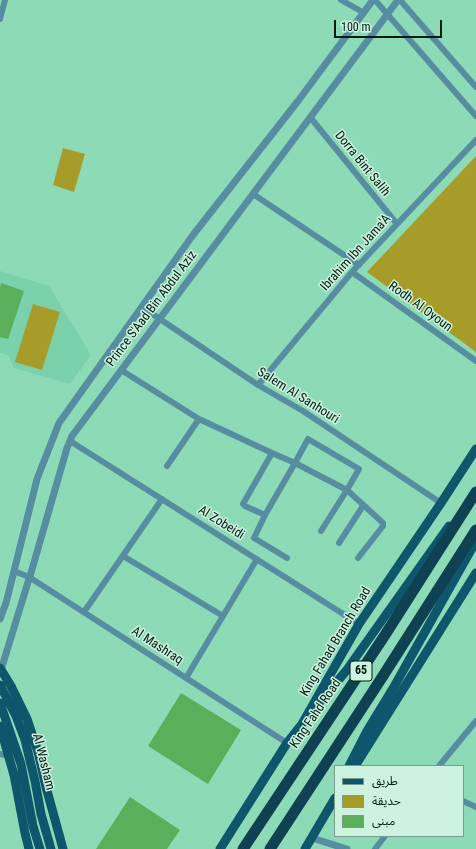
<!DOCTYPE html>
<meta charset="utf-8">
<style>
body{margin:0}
#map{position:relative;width:476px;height:849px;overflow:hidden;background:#8ddab7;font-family:"Roboto Condensed","Noto Sans Arabic",sans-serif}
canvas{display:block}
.legend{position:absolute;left:334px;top:765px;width:130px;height:72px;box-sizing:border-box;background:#cdf2df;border:1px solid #7b9c8c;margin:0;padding:5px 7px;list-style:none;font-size:12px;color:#001c10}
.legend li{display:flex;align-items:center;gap:8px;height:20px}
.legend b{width:20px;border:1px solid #7b9c8c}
.scale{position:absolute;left:334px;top:20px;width:108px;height:18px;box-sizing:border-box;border:2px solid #001c10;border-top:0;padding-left:5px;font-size:12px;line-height:14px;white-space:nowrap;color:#001c10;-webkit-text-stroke:3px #cdf2df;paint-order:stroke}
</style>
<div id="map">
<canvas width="476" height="849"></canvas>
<ul class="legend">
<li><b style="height:5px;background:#0e566b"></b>طريق</li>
<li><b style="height:11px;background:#a79c29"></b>حديقة</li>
<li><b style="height:11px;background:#5baf5b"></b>مبنى</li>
</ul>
<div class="scale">100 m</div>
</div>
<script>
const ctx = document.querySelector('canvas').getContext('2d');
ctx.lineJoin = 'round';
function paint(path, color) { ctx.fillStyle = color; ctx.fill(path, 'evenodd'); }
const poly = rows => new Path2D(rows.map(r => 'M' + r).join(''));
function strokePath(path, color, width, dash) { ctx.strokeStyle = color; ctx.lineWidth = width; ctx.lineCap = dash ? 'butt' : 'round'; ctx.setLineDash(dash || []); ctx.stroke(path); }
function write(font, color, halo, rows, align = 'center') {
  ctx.font = font + ' "Roboto Condensed",sans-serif'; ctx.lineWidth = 3; ctx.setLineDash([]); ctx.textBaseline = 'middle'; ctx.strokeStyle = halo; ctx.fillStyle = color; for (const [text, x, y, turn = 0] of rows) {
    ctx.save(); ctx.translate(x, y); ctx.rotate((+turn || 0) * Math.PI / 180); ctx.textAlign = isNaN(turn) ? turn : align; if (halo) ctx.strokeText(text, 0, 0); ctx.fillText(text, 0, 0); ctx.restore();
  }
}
paint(poly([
 [0,271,49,286,91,355,70,384,14,368,8,355,0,353]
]), '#7bd1ab');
paint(poly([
 [63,148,85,154,74,192,53,185],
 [476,156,476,352,367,272],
 [33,304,60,312,42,370,15,362]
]), '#a79c29');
paint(poly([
 [1,283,24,291,8,339,0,337,0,288],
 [181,693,241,730,208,784,148,746],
 [130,797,180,830,167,849,96,849]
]), '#5baf5b');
strokePath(poly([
 [341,0,364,13],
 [375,0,476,116],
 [400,0,476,87],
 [0,19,5,0],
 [310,117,397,224],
 [253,194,359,265],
 [352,272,476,361],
 [142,307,258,385,303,411,441,503],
 [121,370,199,419,272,453],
 [258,385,352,272,476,140],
 [70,441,359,624],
 [167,466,199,419],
 [265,515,254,538,287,558],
 [321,531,347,490,359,469,308,439,295,463,272,453,243,504,245,506,265,515,295,463,347,490,383,523,383,526,358,558],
 [339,543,363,506],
 [123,556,223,616],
 [14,571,29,577,287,743],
 [84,612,162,499],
 [186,678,257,559],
 [0,754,9,756],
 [439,766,476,721],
 [463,801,476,807],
 [375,849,385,836]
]), '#578da1', 6);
strokePath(poly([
 [0,619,6,603,37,479,59,423,193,235,298,101,373,0],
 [1,670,33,566,67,448,72,436,398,0],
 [312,838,347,849]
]), '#578da1', 7);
strokePath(poly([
 [0,668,11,686,27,719,38,752,46,787,63,849],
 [0,685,16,716,25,740,35,781,41,814,51,849],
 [0,703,21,764,33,826,40,849],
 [318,704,346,671,449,526],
 [0,726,14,775,25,833,29,849],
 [349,766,367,731,395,685,476,541],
 [355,766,476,573],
 [220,849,287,743,302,724,359,624,441,503,476,449],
 [305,849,335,798]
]), '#0e566b', 9);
strokePath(poly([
 [243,849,385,635,476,492],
 [270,849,381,679,476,530]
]), '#0e4151', 11);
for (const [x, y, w] of [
 [361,671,22]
]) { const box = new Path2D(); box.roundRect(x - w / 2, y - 10, w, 20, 3); ctx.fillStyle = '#cdf2df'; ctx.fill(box); strokePath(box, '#001c10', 1); }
write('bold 12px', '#001c10', null, [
 ["65",361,671]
]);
write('13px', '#001c10', '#cdf2df', [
 ["Dorra Bint Salih",362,164,51],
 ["Ibrahim Ibn Jama'A",356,253,-48],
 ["Rodh Al Oyoun",420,307,36],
 ["Prince S'Aad Bin Abdul Aziz",152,309,-53],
 ["Salem Al Sanhouri",298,396,32],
 ["Al Zobeidi",221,523,32],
 ["King Fahad Branch Road",336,642,-59],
 ["Al Mashraq",157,646,33],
 ["King Fahd Road",316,714,-56],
 ["Al Washam",43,762,76]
]);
</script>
